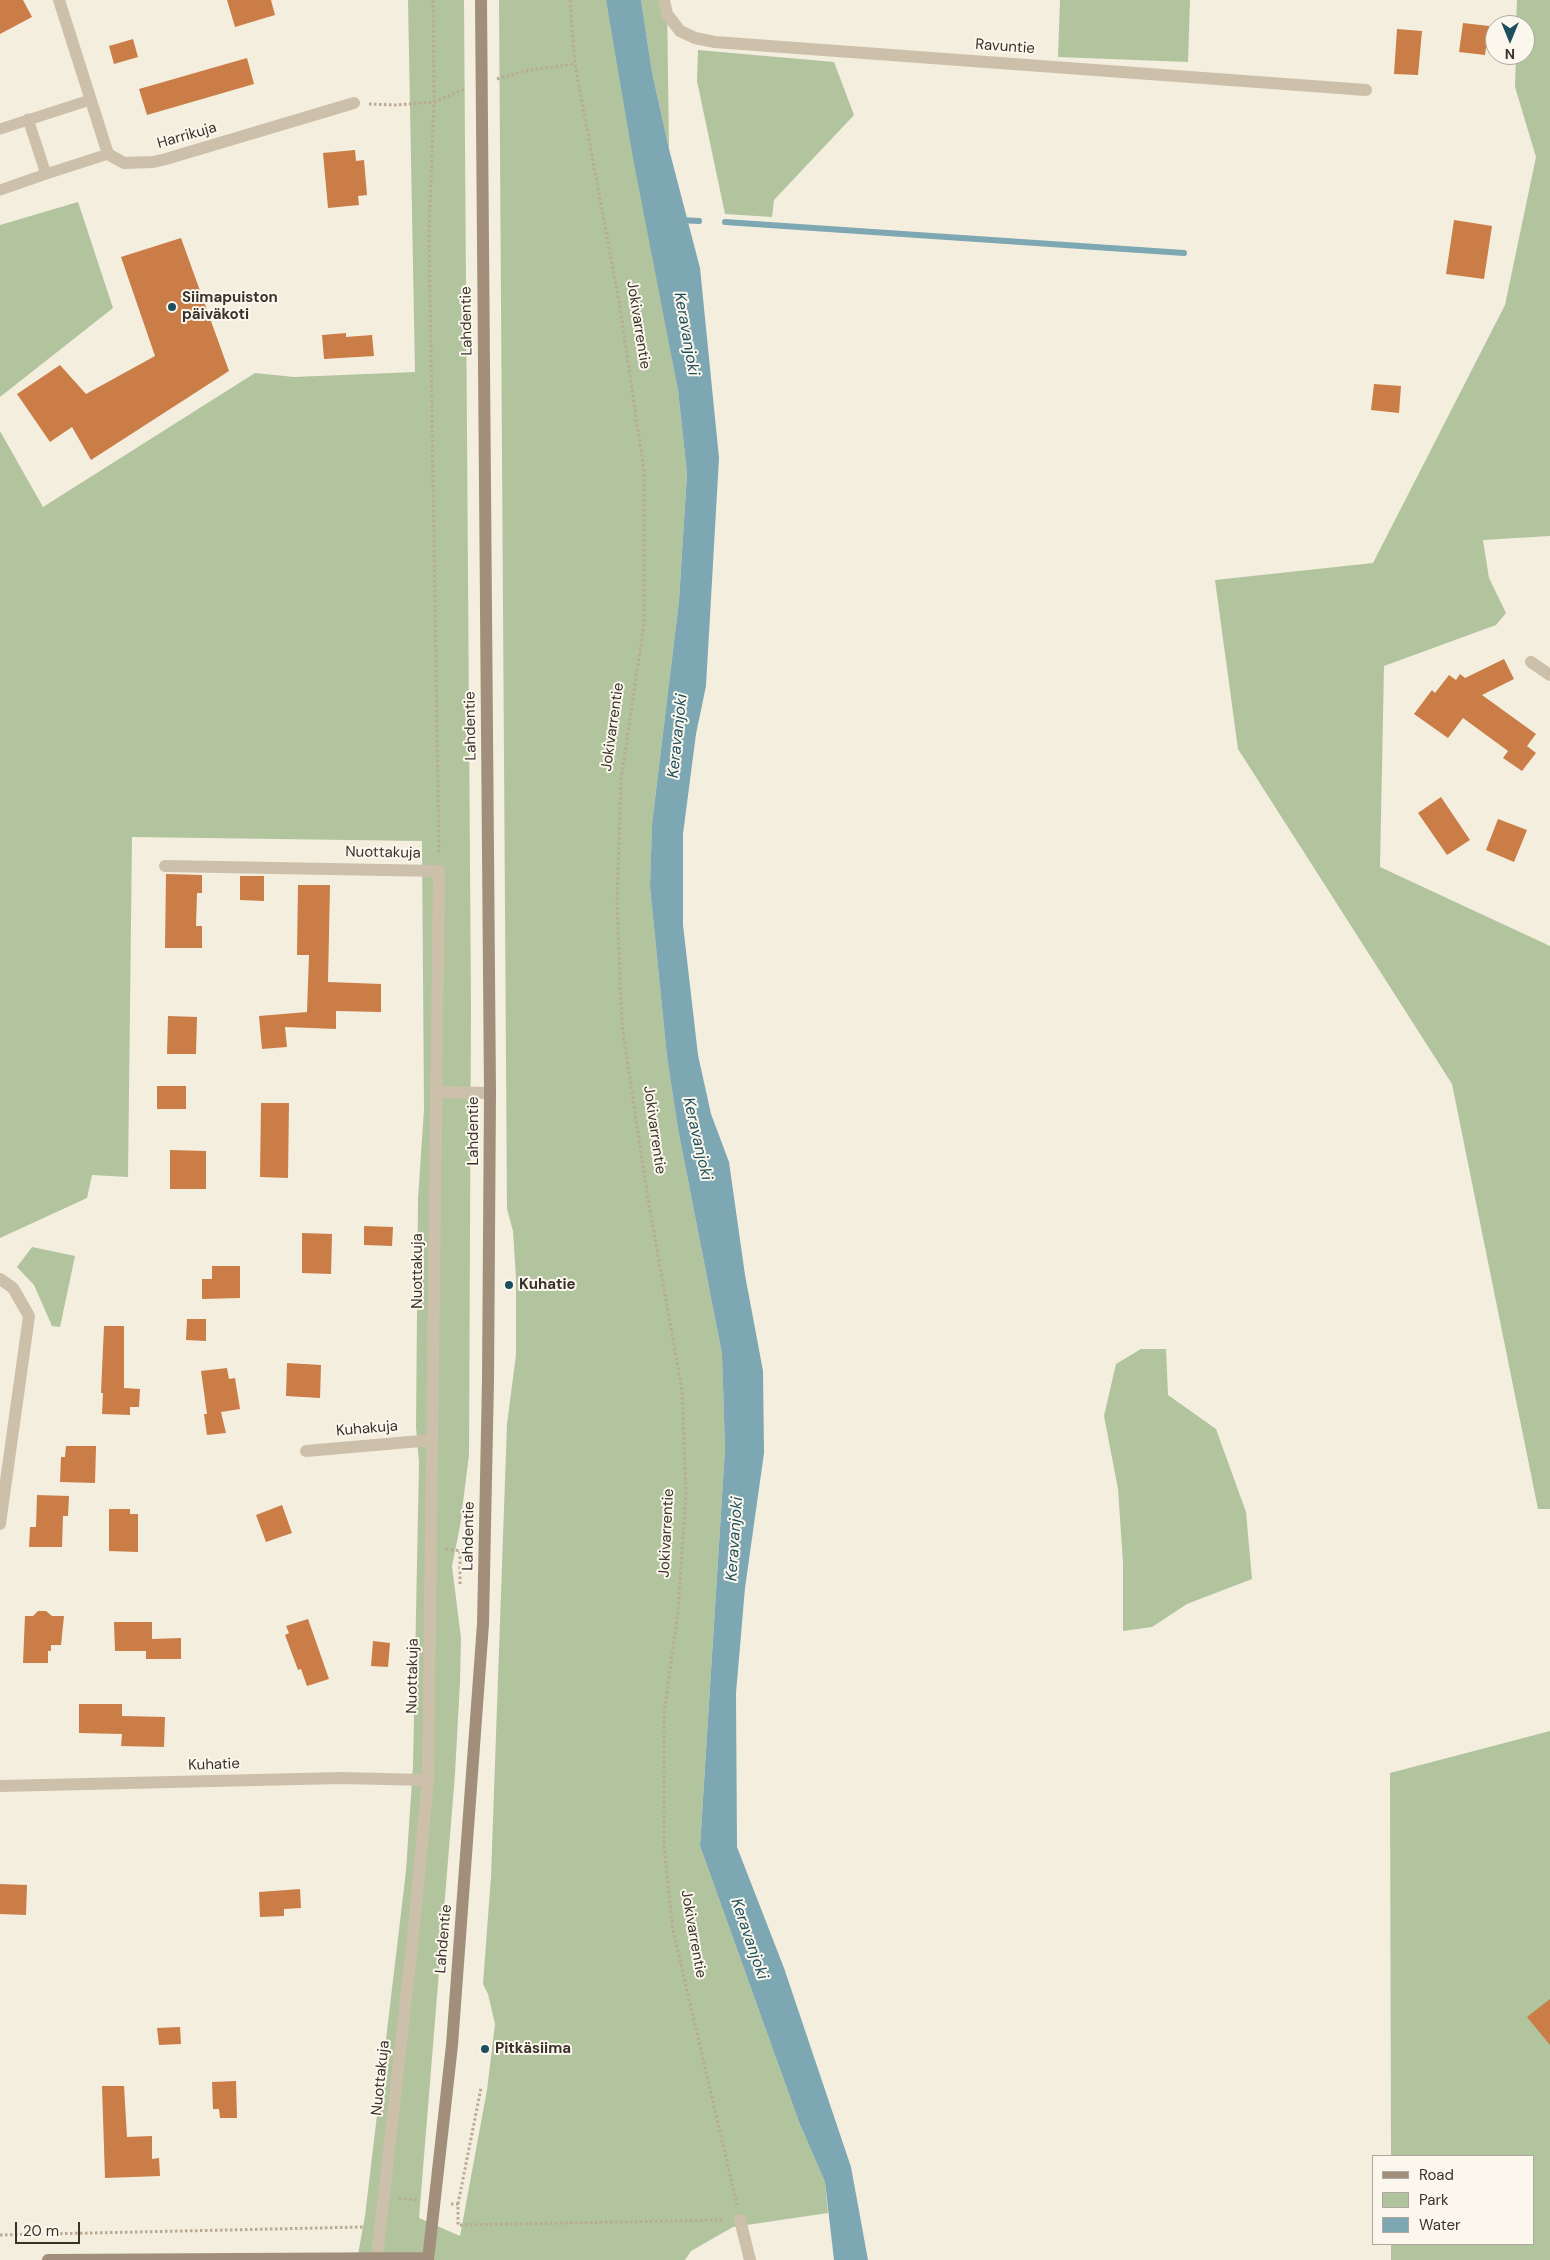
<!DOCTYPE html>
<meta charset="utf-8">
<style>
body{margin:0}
#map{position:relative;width:1550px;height:2260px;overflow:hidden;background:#f4eedf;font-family:"DM Sans",sans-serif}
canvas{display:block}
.legend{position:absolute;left:1372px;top:2155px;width:162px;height:90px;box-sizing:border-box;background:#fbf7ec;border:1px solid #aea89e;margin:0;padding:6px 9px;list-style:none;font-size:15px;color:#3a322a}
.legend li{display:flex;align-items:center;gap:10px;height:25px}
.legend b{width:25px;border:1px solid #aea89e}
.north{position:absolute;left:1485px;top:15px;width:50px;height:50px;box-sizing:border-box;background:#fbf7ec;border:1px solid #aea89e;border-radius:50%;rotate:180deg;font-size:14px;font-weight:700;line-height:20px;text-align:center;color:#3a322a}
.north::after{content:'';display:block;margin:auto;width:18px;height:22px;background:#1d4e5e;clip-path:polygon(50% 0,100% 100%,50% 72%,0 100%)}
.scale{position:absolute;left:15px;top:2222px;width:65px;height:22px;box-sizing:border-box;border:2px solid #3a322a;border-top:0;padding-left:6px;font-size:15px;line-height:18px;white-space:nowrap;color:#3a322a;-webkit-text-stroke:4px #fbf7ec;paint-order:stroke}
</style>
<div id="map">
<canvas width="1550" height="2260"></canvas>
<ul class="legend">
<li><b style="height:6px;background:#a18f7b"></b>Road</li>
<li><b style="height:14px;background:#b1c49e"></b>Park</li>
<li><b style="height:14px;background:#7da7b2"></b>Water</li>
</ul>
<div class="north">N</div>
<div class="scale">20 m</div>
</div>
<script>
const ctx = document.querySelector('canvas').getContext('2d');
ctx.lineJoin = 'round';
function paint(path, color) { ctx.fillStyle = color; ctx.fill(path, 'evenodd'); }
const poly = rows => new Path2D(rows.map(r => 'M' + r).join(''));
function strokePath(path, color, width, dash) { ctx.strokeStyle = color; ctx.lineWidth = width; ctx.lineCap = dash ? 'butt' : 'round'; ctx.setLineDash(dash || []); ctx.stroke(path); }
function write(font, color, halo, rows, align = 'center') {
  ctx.font = font + ' "DM Sans",sans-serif'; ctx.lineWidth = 4; ctx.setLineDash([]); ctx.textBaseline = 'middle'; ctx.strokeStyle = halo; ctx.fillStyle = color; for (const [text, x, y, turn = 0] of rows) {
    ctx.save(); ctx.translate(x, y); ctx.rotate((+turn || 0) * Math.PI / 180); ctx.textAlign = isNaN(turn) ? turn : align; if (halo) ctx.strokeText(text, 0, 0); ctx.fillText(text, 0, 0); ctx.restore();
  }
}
paint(poly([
 [408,0,464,0,471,1008,469,1455,460,1526,452,1566,461,1638,460,1682,455,1774,419,2218,460,2236,487,2090,495,2024,488,1994,483,1984,491,1876,507,1424,516,1355,516,1278,513,1231,507,1209,499,0,606,0,678,390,687,474,679,601,652,824,650,887,667,1057,678,1129,722,1354,725,1449,700,1846,799,2122,825,2182,828,2213,733,2227,691,2251,685,2260,357,2260,365,2216,406,1871,413,1765,419,1463,416,1427,418,1199,424,1109,422,841,132,837,128,1177,92,1175,87,1198,0,1238,0,431,43,507,255,373,294,377,415,372],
 [641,0,667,0,669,149,652,72],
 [1060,0,1190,0,1188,62,1058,57],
 [1517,0,1550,0,1550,536,1483,540,1489,578,1506,613,1496,625,1384,666,1380,867,1550,946,1550,1509,1538,1509,1452,1084,1238,749,1215,580,1373,563,1505,305,1536,157,1515,87,1516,55,1525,55,1525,25,1516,25],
 [698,50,834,62,854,115,774,200,772,217,725,214,697,81],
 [78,202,113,308,0,397,0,225],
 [32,1247,75,1256,60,1327,52,1326,34,1285,17,1267],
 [1141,1349,1166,1349,1168,1395,1216,1429,1246,1512,1252,1579,1187,1604,1152,1627,1123,1631,1123,1563,1118,1489,1104,1416,1116,1364],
 [1550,1731,1550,2260,1391,2260,1391,2244,1534,2244,1534,2156,1391,2156,1390,1773]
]), '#b1c49e');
paint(poly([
 [606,0,641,0,652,72,669,149,700,268,719,458,706,686,696,734,683,834,683,925,698,1055,711,1114,729,1162,745,1275,763,1371,764,1453,745,1588,736,1693,737,1847,784,1968,851,2167,868,2260,834,2260,825,2182,799,2122,700,1846,725,1449,722,1354,678,1129,667,1057,650,887,652,824,679,601,687,474,678,390,633,158]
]), '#7da7b2');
strokePath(poly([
 [680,220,699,221],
 [725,222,1184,253]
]), '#7da7b2', 6);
paint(poly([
 [0,0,23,0,32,17,0,34],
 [227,0,271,0,275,15,235,27],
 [1463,23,1489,26,1485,55,1459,52],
 [1397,29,1422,31,1418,75,1394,74],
 [133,39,138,57,114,64,109,46],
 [247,58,254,84,147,115,139,89],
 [355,150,356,161,364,160,367,195,358,196,359,205,328,208,323,153],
 [1454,220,1492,226,1484,279,1446,274],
 [181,238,229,371,91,460,72,427,50,442,17,394,60,365,86,394,155,356,121,257],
 [346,333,346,337,372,335,374,356,324,359,322,335],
 [1374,384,1401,386,1399,413,1371,410],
 [1504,659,1514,679,1482,695,1536,734,1527,746,1536,753,1522,771,1503,758,1508,751,1463,718,1448,738,1414,714,1432,690,1435,693,1449,675,1456,680,1460,674,1465,678],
 [1441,797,1470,840,1447,855,1418,813],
 [1498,819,1527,830,1514,862,1486,850],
 [166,874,202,875,202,893,197,893,196,926,202,926,202,948,165,948],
 [240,876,264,876,264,901,240,900],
 [298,885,330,885,328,982,381,984,381,1012,336,1011,336,1029,285,1027,287,1047,262,1049,259,1016,307,1012,309,955,297,955],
 [168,1016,197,1017,196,1054,167,1054],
 [157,1086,186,1086,186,1109,157,1109],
 [261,1103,289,1103,288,1178,260,1177],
 [170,1150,206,1151,206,1189,170,1189],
 [364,1226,393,1227,392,1246,364,1245],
 [302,1233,332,1234,331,1274,302,1273],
 [212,1266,240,1266,240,1298,202,1299,202,1279,212,1279],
 [187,1319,206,1319,206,1341,186,1340],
 [104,1326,124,1326,124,1388,140,1389,139,1407,130,1407,130,1415,102,1414,103,1393,101,1393],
 [287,1363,321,1365,320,1398,286,1396],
 [227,1368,229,1379,235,1378,240,1409,221,1412,226,1433,207,1435,204,1414,207,1414,201,1371],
 [66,1446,96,1446,95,1483,60,1482,61,1457,65,1457],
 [37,1495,69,1496,68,1516,63,1516,62,1547,29,1547,30,1527,36,1527],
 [282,1505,292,1533,266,1542,256,1515],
 [109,1509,130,1509,130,1514,138,1514,138,1552,109,1551],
 [38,1611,46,1611,52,1616,64,1616,61,1645,51,1645,51,1651,48,1651,48,1663,23,1663,25,1616,33,1616],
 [308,1619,329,1679,307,1686,301,1669,298,1670,285,1635,289,1633,286,1626],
 [114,1622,152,1622,152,1639,181,1638,181,1659,146,1659,146,1651,115,1651],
 [373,1641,390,1643,388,1667,371,1666],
 [79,1704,122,1704,122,1716,165,1717,164,1747,121,1746,122,1734,79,1733],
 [0,1884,27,1885,26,1915,0,1914],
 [300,1889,301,1908,284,1909,284,1916,260,1917,259,1892],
 [1550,1999,1550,2045,1527,2017],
 [180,2027,181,2044,159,2045,157,2028],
 [236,2081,237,2118,220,2118,219,2109,213,2109,212,2082],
 [102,2086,124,2086,127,2137,152,2136,152,2159,159,2158,160,2176,105,2178]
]), '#ca7d47');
strokePath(poly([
 [433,0,434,102,429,232,439,855],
 [570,0,575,64,620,307,644,471,644,624,621,780,617,904,622,1025,648,1199,682,1390,686,1492,678,1611,664,1715,664,1847,673,1930,737,2205],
 [497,79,524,71,575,64],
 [369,104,395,105,434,102,465,89],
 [446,1549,470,1552],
 [460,1584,460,1551],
 [399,2198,417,2200],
 [451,2204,458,2204,458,2225,724,2220],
 [458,2204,481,2088],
 [0,2235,363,2227]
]), '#b9aa94', 3, [2.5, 2.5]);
strokePath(poly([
 [28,119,46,174,108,154],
 [0,129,90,100],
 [0,190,46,174]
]), '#cdc0aa', 11);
strokePath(poly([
 [59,0,108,154,124,163,153,162,166,159,354,103],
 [664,0,667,14,680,31,695,38,715,42,1366,90],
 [1531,662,1550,675],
 [165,866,439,871,428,1780,413,1937,377,2257],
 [436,1092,490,1093],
 [0,1279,13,1288,29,1316,0,1524],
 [306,1451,432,1440],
 [0,1786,341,1778,428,1780],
 [740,2220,750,2260]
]), '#cdc0aa', 12);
strokePath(poly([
 [48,2260,428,2258],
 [428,2260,452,2045,483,1624,488,1381,490,1093,481,0]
]), '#a18f7b', 12);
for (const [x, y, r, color] of [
 [172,307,5,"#1d4e5e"],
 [509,1285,5,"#1d4e5e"],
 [485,2049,5,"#1d4e5e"]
]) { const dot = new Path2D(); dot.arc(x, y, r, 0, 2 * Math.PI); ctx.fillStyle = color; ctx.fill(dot); strokePath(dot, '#fbf7ec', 2); }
write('15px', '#3a322a', '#fbf7ec', [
 ["Ravuntie",1005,47,4],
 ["Harrikuja",187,136,-16],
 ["Lahdentie",467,321,-91],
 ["Jokivarrentie",638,325,81],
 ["Lahdentie",471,726,-91],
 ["Jokivarrentie",613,727,-82],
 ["Nuottakuja",383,853,1],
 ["Jokivarrentie",654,1130,82],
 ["Lahdentie",474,1131,-90],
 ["Nuottakuja",418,1271,-90],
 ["Kuhakuja",367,1429,-5],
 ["Jokivarrentie",667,1533,-87],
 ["Lahdentie",469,1536,-89],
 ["Nuottakuja",413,1676,-89],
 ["Kuhatie",214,1765,-2],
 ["Jokivarrentie",693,1934,80],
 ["Lahdentie",444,1939,-85],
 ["Nuottakuja",381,2078,-84]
]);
write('bold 15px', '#3a322a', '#fbf7ec', [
 ["Siimapuiston",182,298],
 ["päiväkoti",182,315],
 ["Kuhatie",519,1285],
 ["Pitkäsiima",495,2049]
], 'left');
write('italic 16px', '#1d4e5e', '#fbf7ec', [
 ["Keravanjoki",686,334,80],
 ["Keravanjoki",678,736,-84],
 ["Keravanjoki",697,1139,77],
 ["Keravanjoki",735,1539,-86],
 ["Keravanjoki",749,1939,71]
]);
</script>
